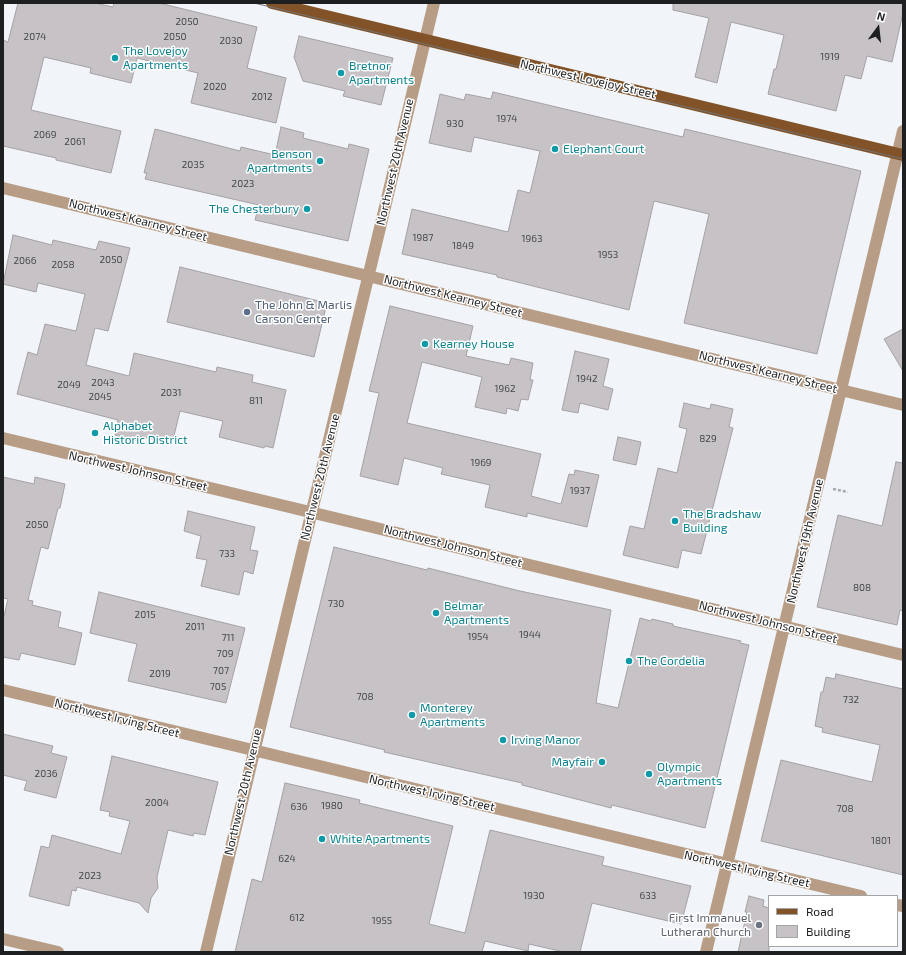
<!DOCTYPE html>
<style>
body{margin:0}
#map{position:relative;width:906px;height:955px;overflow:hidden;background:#f1f5f9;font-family:"Exo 2",sans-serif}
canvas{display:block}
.frame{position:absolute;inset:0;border:4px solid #1e1f21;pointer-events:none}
.legend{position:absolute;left:768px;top:895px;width:130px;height:52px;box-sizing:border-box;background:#fff;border:1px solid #a5a5a6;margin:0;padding:5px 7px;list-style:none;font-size:12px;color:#1e1f21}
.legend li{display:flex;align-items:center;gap:8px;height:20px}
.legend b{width:20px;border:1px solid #a5a5a6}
.north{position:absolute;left:858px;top:8px;width:40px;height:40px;-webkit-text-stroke:3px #fff;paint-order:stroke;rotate:15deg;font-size:11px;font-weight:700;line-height:16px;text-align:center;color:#1e1f21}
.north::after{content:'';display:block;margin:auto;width:14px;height:18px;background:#1e1f21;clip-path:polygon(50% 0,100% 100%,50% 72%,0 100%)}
</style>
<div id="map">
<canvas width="906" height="955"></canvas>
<div class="frame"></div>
<ul class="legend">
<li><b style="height:5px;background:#825328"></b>Road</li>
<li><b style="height:11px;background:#c6c2c6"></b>Building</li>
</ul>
<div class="north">N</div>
</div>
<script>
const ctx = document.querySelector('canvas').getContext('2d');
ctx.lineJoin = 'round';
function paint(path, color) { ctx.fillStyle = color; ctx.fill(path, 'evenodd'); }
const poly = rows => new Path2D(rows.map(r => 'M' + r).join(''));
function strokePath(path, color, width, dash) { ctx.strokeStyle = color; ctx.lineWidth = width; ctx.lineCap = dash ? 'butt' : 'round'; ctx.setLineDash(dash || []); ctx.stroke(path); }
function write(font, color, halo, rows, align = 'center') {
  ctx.font = font + ' "Exo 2",sans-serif'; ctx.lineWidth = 3; ctx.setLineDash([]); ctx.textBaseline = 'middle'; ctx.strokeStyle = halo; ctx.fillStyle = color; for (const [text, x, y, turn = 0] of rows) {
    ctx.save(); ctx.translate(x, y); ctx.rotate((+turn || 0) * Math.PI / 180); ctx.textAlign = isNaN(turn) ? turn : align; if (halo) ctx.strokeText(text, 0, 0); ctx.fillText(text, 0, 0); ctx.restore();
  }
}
const building = poly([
 [18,3,95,3,113,7,114,3,159,3,257,27,247,68,286,78,276,123,191,103,198,73,137,58,131,83,90,73,91,68,44,57,31,110,121,131,111,173,56,160,56,158,3,146,3,40,8,42,18,3],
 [673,3,903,3,903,13,892,62,867,56,861,79,845,75,836,111,768,94,774,69,776,69,784,35,731,22,717,83,695,77,709,18,673,10,673,3],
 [299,36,393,58,381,105,343,96,345,91,303,81,294,57,299,36],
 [493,92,683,137,685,129,861,171,817,354,684,323,709,214,654,201,629,310,497,277,497,275,402,254,412,209,508,232,518,190,530,193,540,151,474,137,471,152,429,143,440,94,464,100,466,94,491,99,493,92],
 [281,127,304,133,303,138,348,149,349,144,369,149,348,241,255,220,259,205,145,179,147,173,144,173,155,129,240,151,241,147,275,155,281,127],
 [13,235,52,245,53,240,96,250,99,241,130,248,108,331,95,328,86,365,129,376,134,353,216,372,217,367,253,375,252,382,286,390,273,448,265,446,264,448,219,437,223,421,180,411,172,444,139,436,138,441,115,435,118,420,17,394,28,352,37,355,45,324,76,331,85,294,38,283,36,292,3,284,13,235],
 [180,267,327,303,314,357,167,322,180,267],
 [390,306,473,326,466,356,509,365,511,358,533,363,530,380,533,380,528,400,521,399,518,411,507,408,506,414,475,407,482,377,422,362,407,423,541,454,531,496,561,504,569,474,574,475,575,470,599,475,587,527,527,513,527,517,485,507,490,485,441,474,443,468,404,458,398,485,360,476,379,393,369,391,390,306],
 [903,329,903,371,884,339,903,329],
 [575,351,609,359,603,386,613,389,608,410,580,403,578,413,562,410,575,351],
 [684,403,710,409,711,404,733,409,729,427,733,428,701,554,682,550,678,568,623,555,630,526,644,529,658,468,677,473,687,429,679,427,684,403],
 [618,437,641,442,636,465,613,460,618,437],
 [896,462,903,463,903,611,900,610,897,625,817,607,838,515,882,526,896,462],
 [3,477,34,484,35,477,65,484,60,508,58,508,48,549,41,547,28,600,33,601,32,605,61,612,58,627,82,633,75,665,21,653,19,660,3,657,3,620,8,599,3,598,3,477],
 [188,511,255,527,250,550,258,551,253,574,244,571,239,595,201,586,207,560,196,558,201,536,184,531,188,511],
 [334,547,427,570,428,568,520,591,611,610,596,703,618,708,640,618,651,621,652,619,673,624,673,626,741,641,740,643,749,645,705,828,612,805,611,808,522,785,522,783,384,752,385,750,290,727,334,547],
 [99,592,245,628,226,703,128,681,137,644,90,633,99,592],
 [836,674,903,689,903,875,761,841,781,760,872,782,880,745,822,732,823,728,815,726,821,692,823,692,826,677,835,679,836,674],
 [3,734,53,746,51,753,67,757,56,798,24,790,27,781,3,775,3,734],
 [112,756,218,782,205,835,194,833,193,836,168,830,157,877,158,888,151,898,148,913,139,903,77,887,76,891,72,890,69,906,29,896,41,846,49,848,52,835,121,854,130,821,109,816,110,812,100,810,112,756],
 [285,783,360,800,359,803,453,826,429,924,465,933,490,830,604,857,602,865,691,886,681,924,592,903,580,952,564,952,529,944,528,951,485,941,482,952,235,952,252,879,262,882,285,783],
 [749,896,764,900,763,906,769,908,769,952,738,952,747,912,745,912,749,896]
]);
paint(building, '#c6c2c6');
strokePath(building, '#a4a0a4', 1);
strokePath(poly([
 [833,489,848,492]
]), '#a6a9ac', 2.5, [3, 2]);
strokePath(poly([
 [3,188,903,405],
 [3,438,903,655],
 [3,690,861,896],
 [897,905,903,906],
 [3,939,58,952],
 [206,952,434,3],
 [706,952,903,131]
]), '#b89d86', 12);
strokePath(poly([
 [272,3,903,155]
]), '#825328', 12);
strokePath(poly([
 [254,3,903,159]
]), '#717476', 1);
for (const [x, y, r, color] of [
 [115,58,4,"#0f9aa8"],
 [341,73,4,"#0f9aa8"],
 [555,149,4,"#0f9aa8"],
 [320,161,4,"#0f9aa8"],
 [307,209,4,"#0f9aa8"],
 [247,312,4,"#5c6f8a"],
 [425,344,4,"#0f9aa8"],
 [95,433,4,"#0f9aa8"],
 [675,521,4,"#0f9aa8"],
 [436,613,4,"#0f9aa8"],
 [629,661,4,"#0f9aa8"],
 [412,715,4,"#0f9aa8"],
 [503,740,4,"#0f9aa8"],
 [602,762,4,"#0f9aa8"],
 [649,774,4,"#0f9aa8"],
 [322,839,4,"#0f9aa8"],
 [759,925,4,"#6b7280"]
]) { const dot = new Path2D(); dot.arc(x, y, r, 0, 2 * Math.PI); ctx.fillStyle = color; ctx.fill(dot); strokePath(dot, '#fff', 1.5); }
write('10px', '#48484a', null, [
 ["2050",187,22],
 ["2074",35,37],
 ["2050",175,37],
 ["2030",231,41],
 ["1919",830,57],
 ["2020",215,87],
 ["2012",262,97],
 ["1974",507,119],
 ["930",455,124],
 ["2069",45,135],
 ["2061",75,142],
 ["2035",193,165],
 ["2023",243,184],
 ["1987",423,238],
 ["1963",532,239],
 ["1849",463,246],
 ["1953",608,255],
 ["2050",111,260],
 ["2066",25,261],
 ["2058",63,265],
 ["1942",587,379],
 ["2043",103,383],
 ["2049",69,385],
 ["1962",505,389],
 ["2031",171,393],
 ["2045",100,397],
 ["811",256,401],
 ["829",708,439],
 ["1969",481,463],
 ["1937",580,491],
 ["2050",37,525],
 ["733",227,554],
 ["808",862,588],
 ["730",336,604],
 ["2015",145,615],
 ["2011",195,627],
 ["1944",530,635],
 ["1954",478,637],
 ["711",228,638],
 ["709",225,654],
 ["707",221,671],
 ["2019",160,674],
 ["705",218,687],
 ["708",365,697],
 ["732",851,700],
 ["2036",46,774],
 ["2004",157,803],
 ["1980",332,806],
 ["636",299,807],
 ["708",845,809],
 ["1801",881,841],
 ["624",287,859],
 ["2023",90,876],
 ["1930",534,896],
 ["633",648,896],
 ["612",297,918],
 ["1955",382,921]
]);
write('12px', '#0d838f', '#fff', [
 ["The Lovejoy",123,51],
 ["Apartments",123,65],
 ["Bretnor",349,66],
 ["Apartments",349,80],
 ["Elephant Court",563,149],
 ["Benson",312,154,"right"],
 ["Apartments",312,168,"right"],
 ["The Chesterbury",299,209,"right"],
 ["Kearney House",433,344],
 ["Alphabet",103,426],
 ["Historic District",103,440],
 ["The Bradshaw",683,514],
 ["Building",683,528],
 ["Belmar",444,606],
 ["Apartments",444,620],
 ["The Cordelia",637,661],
 ["Monterey",420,708],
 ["Apartments",420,722],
 ["Irving Manor",511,740],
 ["Mayfair",594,762,"right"],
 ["Olympic",657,767],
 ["Apartments",657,781],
 ["White Apartments",330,839]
], 'left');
write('12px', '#1e1f21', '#fff', [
 ["Northwest Lovejoy Street",588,79,13],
 ["Northwest 20th Avenue",395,162,-77],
 ["Northwest Kearney Street",138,220,14],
 ["Northwest Kearney Street",453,296,14],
 ["Northwest Kearney Street",768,372,14],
 ["Northwest Johnson Street",138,471,13],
 ["Northwest 20th Avenue",320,477,-76],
 ["Northwest 19th Avenue",805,541,-77],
 ["Northwest Johnson Street",453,546,14],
 ["Northwest Johnson Street",768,622,14],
 ["Northwest Irving Street",117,718,14],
 ["Northwest 20th Avenue",243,792,-77],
 ["Northwest Irving Street",432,793,13],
 ["Northwest Irving Street",747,869,13]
]);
write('12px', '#4e5e75', '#fff', [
 ["The John & Marlis",255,305],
 ["Carson Center",255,319]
], 'left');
write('12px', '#5b616d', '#fff', [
 ["First Immanuel",751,918],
 ["Lutheran Church",751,932]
], 'right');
</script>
